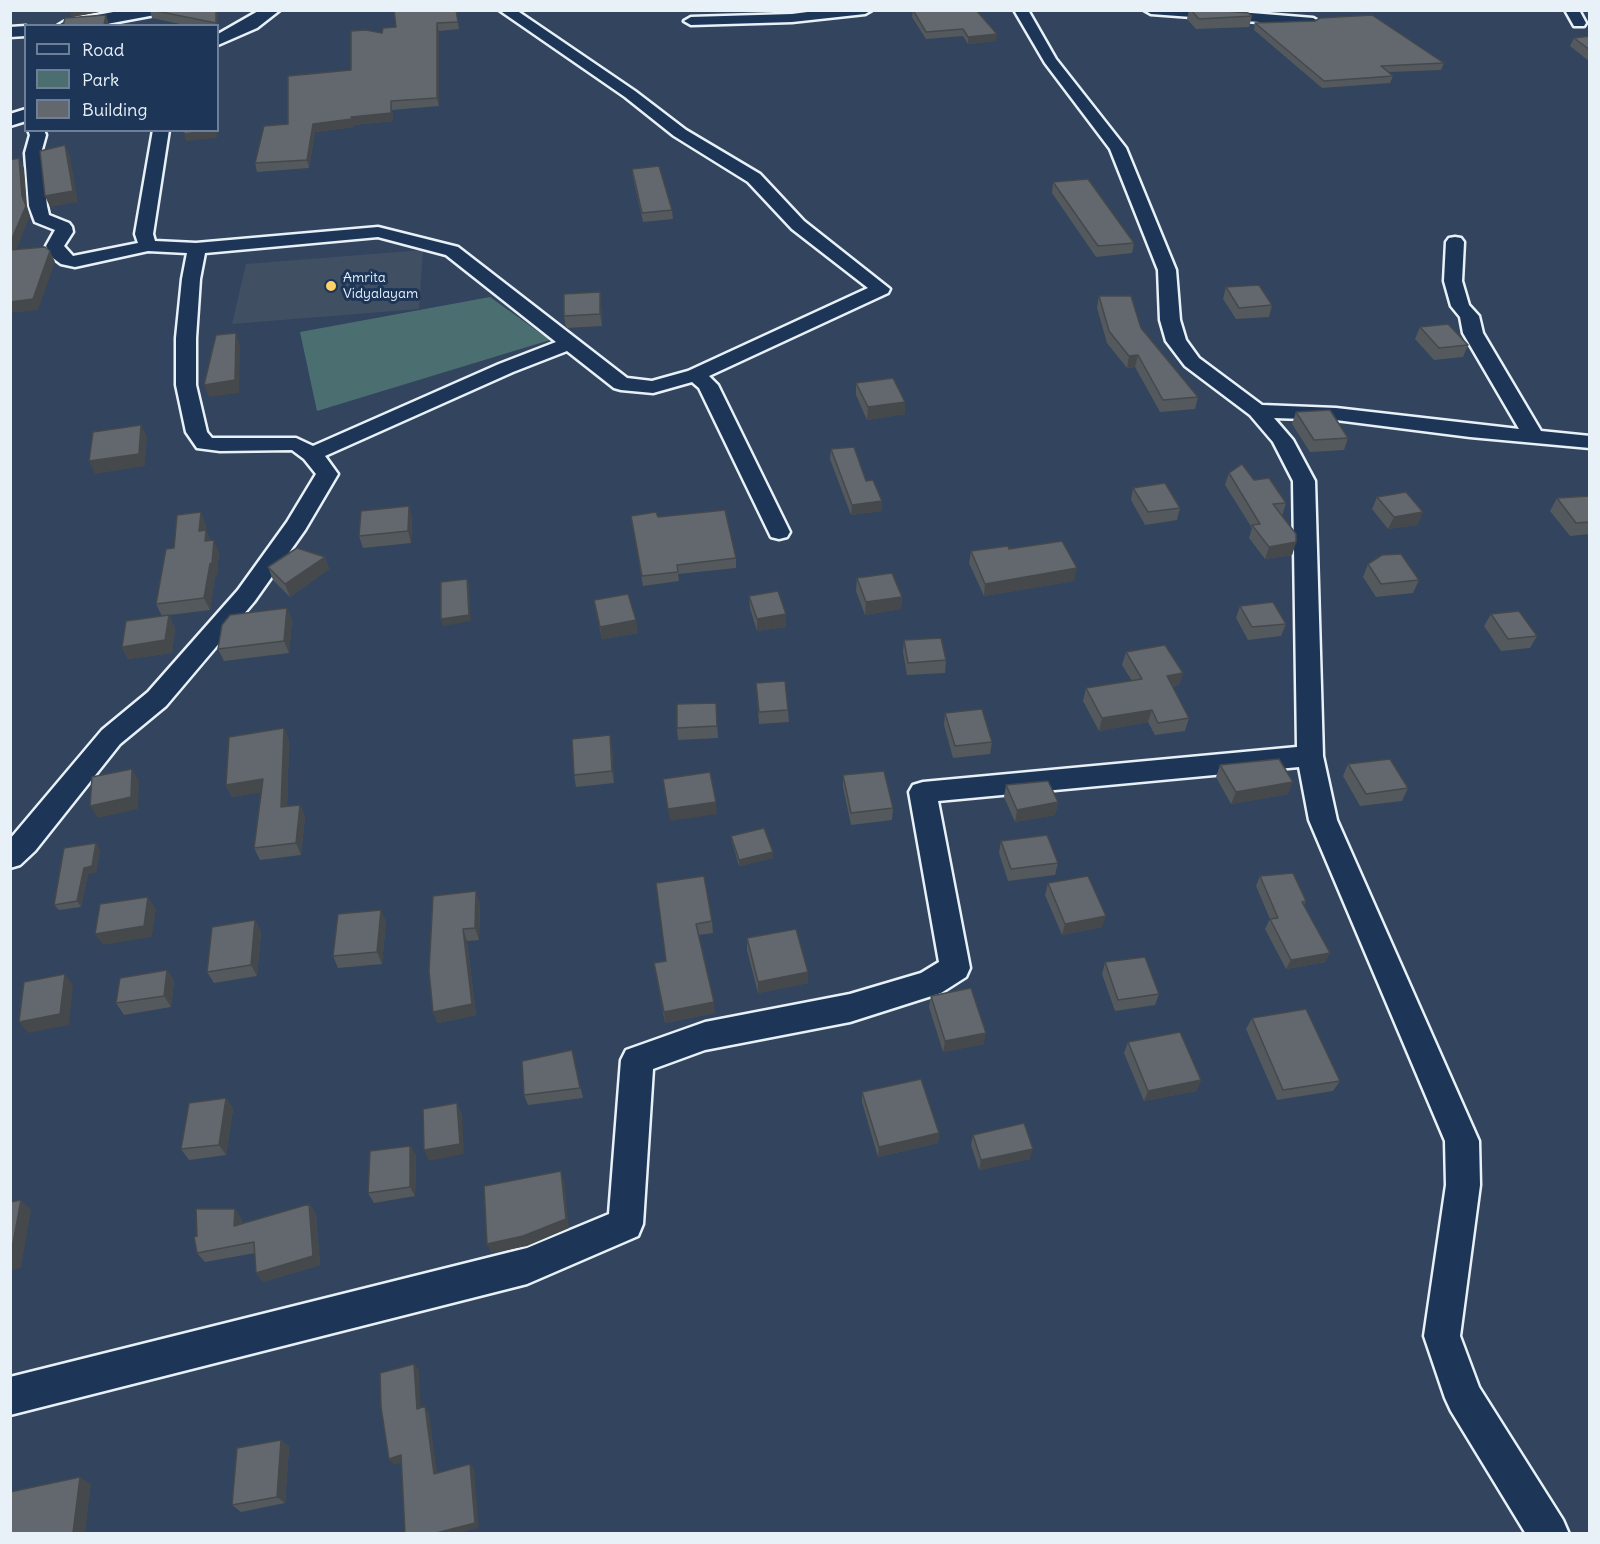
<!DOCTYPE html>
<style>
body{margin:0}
#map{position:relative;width:1600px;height:1544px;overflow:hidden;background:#32445e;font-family:Delius,sans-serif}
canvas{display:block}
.frame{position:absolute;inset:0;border:12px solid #e8f1f8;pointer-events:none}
.legend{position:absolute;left:24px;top:24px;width:195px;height:108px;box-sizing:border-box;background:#1d3557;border:2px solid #6e8097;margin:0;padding:8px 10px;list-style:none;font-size:18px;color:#e8f1f8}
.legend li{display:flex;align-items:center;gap:12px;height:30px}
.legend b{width:30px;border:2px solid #6e8097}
</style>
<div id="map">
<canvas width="1600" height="1544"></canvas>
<div class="frame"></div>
<ul class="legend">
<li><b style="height:8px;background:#1d3557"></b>Road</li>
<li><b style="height:16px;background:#4b6f71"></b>Park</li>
<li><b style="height:16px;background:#62686d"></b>Building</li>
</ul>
</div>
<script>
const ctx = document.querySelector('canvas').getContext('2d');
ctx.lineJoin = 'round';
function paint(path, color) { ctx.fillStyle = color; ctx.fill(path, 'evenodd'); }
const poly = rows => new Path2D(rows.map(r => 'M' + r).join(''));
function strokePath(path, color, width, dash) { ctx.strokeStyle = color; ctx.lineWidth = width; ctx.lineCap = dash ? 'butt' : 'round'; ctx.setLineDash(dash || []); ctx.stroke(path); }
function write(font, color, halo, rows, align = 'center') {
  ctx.font = font + ' Delius,sans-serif'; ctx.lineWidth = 6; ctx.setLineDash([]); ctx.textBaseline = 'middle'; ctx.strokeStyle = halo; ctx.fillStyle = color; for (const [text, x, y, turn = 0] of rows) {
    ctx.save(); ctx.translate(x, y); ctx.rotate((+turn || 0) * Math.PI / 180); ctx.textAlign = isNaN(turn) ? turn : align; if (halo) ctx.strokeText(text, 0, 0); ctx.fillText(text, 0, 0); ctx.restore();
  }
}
paint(poly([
 [423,250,419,309,232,324,246,264]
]), '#404f62');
paint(poly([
 [490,297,550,340,317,411,300,332]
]), '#4b6f71');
const minor = poly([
 [499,10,516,10,635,91,686,130,760,174,804,221,890,289,888,293,709,376,718,385,790,532,787,537,779,539,771,537,699,388,692,382,653,393,621,390,614,388,567,351,513,372,325,456,338,474,305,530,254,602,166,706,120,744,35,851,20,865,10,868,10,839,102,730,148,692,238,590,287,522,316,474,304,459,292,450,220,451,197,448,186,432,176,385,176,338,182,279,187,253,148,251,75,267,61,264,53,258,46,246,55,230,35,222,29,206,25,153,30,135,28,130,44,130,46,135,41,153,47,206,49,215,69,223,72,227,73,232,64,246,73,256,138,243,135,234,153,130,169,130,153,234,155,241,196,243,378,227,458,247,627,378,652,381,688,371,868,288,792,229,748,182,674,136,625,97,499,10],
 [378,237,446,255,556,342,499,364,313,446,296,438,212,438,207,432,196,385,196,338,200,279,205,253,378,237],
 [823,10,872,10,865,14,792,22,691,25,684,21,691,17,792,14,823,10],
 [1014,10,1028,10,1056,59,1126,148,1176,270,1180,320,1186,340,1199,358,1262,405,1336,408,1519,429,1463,333,1460,317,1451,306,1444,281,1446,242,1449,238,1455,237,1461,238,1464,242,1462,281,1469,305,1479,316,1483,333,1541,431,1590,436,1590,448,1470,437,1336,420,1274,418,1293,440,1315,481,1323,756,1337,820,1479,1141,1480,1185,1460,1336,1479,1387,1563,1520,1569,1534,1526,1534,1451,1411,1445,1398,1424,1336,1446,1185,1445,1141,1309,820,1299,767,938,801,970,968,966,977,941,993,850,1022,705,1050,653,1069,643,1224,638,1236,527,1284,10,1415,10,1377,527,1248,609,1214,621,1060,626,1050,705,1022,850,994,921,973,939,962,909,792,913,785,923,782,1297,747,1293,481,1273,442,1250,415,1185,366,1166,341,1160,320,1158,270,1110,149,1045,63,1014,10],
 [1144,10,1214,10,1313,18,1320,22,1313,26,1151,14,1144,10],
 [1565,10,1579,10,1586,23,1584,26,1574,26,1565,10]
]);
const tertiary = poly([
 [124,10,163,10,155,15,96,26,57,26,65,21,124,10],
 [26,26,26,36,10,37,10,27,26,26]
]);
const primary = poly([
 [260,10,280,10,257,28,218,45,218,34,260,10],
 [26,109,26,121,10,126,10,114,26,109]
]);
strokePath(minor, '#e8f1f8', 5);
strokePath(tertiary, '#e8f1f8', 5);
strokePath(primary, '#e8f1f8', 5);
paint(minor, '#1d3557');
paint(tertiary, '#1d3557');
paint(primary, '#1d3557');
paint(poly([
 [150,10,218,10,218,31,218,26,190,26,152,18],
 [456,10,459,29,439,31,439,106,392,110,393,121,353,125,354,127,315,132,309,168,257,172,255,163,288,124,351,70,382,33,396,27],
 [772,10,801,10,773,12],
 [913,10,996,41,968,44,963,36,926,39,912,17],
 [1189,10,1214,10,1252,16,1249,27,1196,29,1187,19],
 [1255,23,1444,63,1441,70,1389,72,1393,76,1390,83,1322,88,1254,30],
 [1590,36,1590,62,1570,46,1574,38],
 [632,169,672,210,673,219,643,222,633,178],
 [1053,182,1134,243,1132,253,1096,257,1052,193],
 [1226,287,1272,305,1269,317,1236,319,1223,299],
 [600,292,601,304,602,326,566,328,564,316],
 [1099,296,1141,328,1198,397,1195,409,1160,412,1135,367,1127,368,1107,343,1097,308],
 [1420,327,1468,345,1463,357,1434,360,1415,339],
 [856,383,905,414,867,420,856,395],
 [1296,412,1348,438,1344,450,1310,452,1292,424],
 [831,449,866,481,882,511,851,515,830,459],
 [1229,473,1286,503,1282,516,1296,542,1292,555,1265,559,1249,538,1252,528,1225,485],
 [1133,488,1180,508,1177,520,1145,525,1131,500],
 [1590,496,1590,534,1570,536,1550,511,1557,498],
 [1377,497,1423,512,1417,525,1388,529,1372,509],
 [409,506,412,518,411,543,363,548,359,536],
 [631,516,658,517,736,558,736,568,678,574,679,581,643,586],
 [206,524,206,530,210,540,219,552,217,576,215,576,210,610,169,615,175,628,172,653,128,659,122,647,162,616,156,604,174,548],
 [1009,549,1074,581,984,596,969,563,971,551],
 [325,557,329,569,290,597,273,580,268,567],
 [1368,564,1419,580,1413,593,1376,597,1363,577],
 [857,578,902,597,901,609,865,615,856,591],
 [749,596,786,627,757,631,750,608],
 [594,600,638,633,602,639,596,612],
 [1240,606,1286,624,1281,636,1248,640,1236,618],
 [287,608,292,620,289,653,224,661,218,649],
 [1491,614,1537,636,1530,648,1501,651,1484,626],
 [904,640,946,660,945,673,907,675,903,652],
 [1126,652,1183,673,1179,685,1172,687,1189,718,1185,731,1155,735,1148,722,1099,731,1083,701,1086,688,1132,681,1122,665],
 [756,683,788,710,789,722,759,724],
 [716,703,718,738,678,740,677,728],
 [945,713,992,742,990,754,953,758,944,725],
 [284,728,289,741,287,807,300,805,305,817,301,855,260,860,254,848,261,792,232,797,226,785],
 [612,747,614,783,576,787,574,775],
 [1348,764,1408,788,1402,801,1360,806,1343,776],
 [1220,765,1288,794,1231,804,1216,777],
 [843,775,893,808,892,820,851,825,843,787],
 [1006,785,1058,802,1055,815,1015,822,1004,797],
 [731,836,773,858,739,866,732,842],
 [1001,841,1058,863,1055,875,1008,881,999,853],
 [100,849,96,872,88,874,81,907,59,910,54,905],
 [1260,876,1306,901,1304,905,1330,953,1325,962,1286,969,1265,929,1270,919,1256,886],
 [656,883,712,921,713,933,699,935,715,1013,665,1023,654,963,666,961],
 [1048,883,1102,927,1062,935,1045,895],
 [480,903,479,940,467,941,476,1015,438,1023,433,1012,429,971],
 [255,920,261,932,257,976,214,983,207,972],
 [386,921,382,964,338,968,333,956],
 [747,938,808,972,808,983,758,993,747,950],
 [1105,962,1159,994,1155,1005,1115,1011,1102,974],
 [167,970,174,981,171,1007,124,1015,116,1003],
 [931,996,984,1044,943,1052,929,1007],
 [1252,1018,1340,1081,1333,1091,1277,1100,1246,1029],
 [1128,1042,1201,1080,1196,1091,1144,1101,1124,1053],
 [572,1050,583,1098,528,1105,524,1095],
 [862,1092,939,1133,938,1143,878,1157,862,1102],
 [226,1098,233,1109,226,1155,189,1160,181,1149],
 [973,1135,1030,1159,979,1170,971,1145],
 [410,1146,416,1156,415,1196,374,1203,368,1193],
 [309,1204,316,1214,320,1265,263,1282,256,1273,255,1253,205,1262,197,1253,242,1219,242,1223],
 [281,1440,289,1447,285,1503,241,1512,232,1505]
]), '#54595e');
paint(poly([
 [69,10,109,10,72,17],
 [216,10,218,10,218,31,218,26,216,23],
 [106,15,110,26,104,25],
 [437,23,439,31,439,106,437,98],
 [997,34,996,41,968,44,968,37],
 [218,88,219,92,218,125],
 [391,101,392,110,393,121,353,125,354,127,315,132,309,168,307,160,313,124,351,117],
 [217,130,217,138,186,141,184,134],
 [65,145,70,156,78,202,50,207,45,196],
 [19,158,24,168,27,206,30,216,12,261,10,257,10,243,22,196],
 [50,251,55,262,38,310,10,313,10,302],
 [600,292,601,304,602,326,600,314],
 [236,333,240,345,239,393,209,397,204,385],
 [1138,355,1135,367,1127,368,1129,356],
 [905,402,905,414,867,420,868,407],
 [141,425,147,437,145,466,95,474,89,461],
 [882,501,882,511,851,515,852,505],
 [409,506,412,518,411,543,408,531],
 [201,512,206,524,205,544,199,531],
 [1423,512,1417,525,1388,529,1394,517],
 [206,530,211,543,205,541],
 [214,540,219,552,217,576,215,576,210,610,204,598],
 [1296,542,1292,555,1265,559,1269,547],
 [325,557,329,569,290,597,285,584],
 [1077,568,1074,581,984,596,985,584],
 [467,579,469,585,471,621,443,626,441,619],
 [902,597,901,609,865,615,866,602],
 [287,608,292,620,289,653,284,641],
 [786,614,786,627,757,631,757,619],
 [169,615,175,628,172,653,128,659,122,647],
 [636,620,638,633,602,639,600,627],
 [1183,673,1179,685,1163,688,1167,676],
 [1152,710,1148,722,1099,731,1102,718],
 [284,728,289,741,287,819,281,807],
 [610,735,612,747,614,783,612,771],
 [132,769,139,781,138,809,98,818,90,806],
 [263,779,269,791,232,797,226,785],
 [1293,782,1288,794,1231,804,1236,792],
 [716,802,717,814,670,821,668,809],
 [1058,802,1055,815,1015,822,1017,810],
 [300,805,305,817,301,855,296,843],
 [96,843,100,849,96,872,88,874,81,907,77,901,84,868],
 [773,852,773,858,739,866,739,860],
 [476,891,480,903,479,940,475,928],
 [148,897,156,909,152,937,103,945,95,934],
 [381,910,386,921,382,964,377,952],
 [1106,916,1102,927,1062,935,1065,924],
 [255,920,261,932,257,976,251,965],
 [463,929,467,941,476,1015,438,1023,433,1012],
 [1330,953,1325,962,1286,969,1291,960],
 [167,970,174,981,171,1007,164,996],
 [808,972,808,983,758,993,758,982],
 [65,974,73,985,69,1025,28,1033,19,1022],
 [714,1002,715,1013,665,1023,664,1012],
 [986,1033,984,1044,943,1052,945,1041],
 [1201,1080,1196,1091,1144,1101,1148,1091],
 [226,1098,233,1109,226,1155,219,1145],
 [457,1103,462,1114,464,1154,429,1161,424,1150],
 [939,1133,938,1143,878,1157,879,1147],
 [410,1146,416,1156,415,1196,410,1187],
 [1033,1149,1030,1159,979,1170,981,1160],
 [561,1171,564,1181,569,1228,527,1246,491,1253,487,1244],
 [21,1200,31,1210,21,1268,10,1270,10,1259],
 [309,1204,316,1214,320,1265,263,1282,256,1273],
 [235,1209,242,1219,241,1235,234,1226],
 [414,1364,419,1370,421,1415,417,1409],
 [425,1406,429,1413,438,1479,434,1474],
 [281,1440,289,1447,285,1503,277,1497],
 [401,1455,406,1461,394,1465,389,1459],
 [470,1464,474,1470,479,1528,459,1533,436,1533],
 [80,1477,91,1484,85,1533,73,1533]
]), '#45494c');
const building = poly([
 [151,10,216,10,216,23,151,10],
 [394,10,456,10,458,22,437,23,437,98,391,101,391,113,351,117,352,119,313,124,307,160,255,163,264,126,288,124,288,76,351,70,351,31,366,30,382,33,383,28,396,27,394,10],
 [913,10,976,10,997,34,968,37,963,29,926,32,913,10],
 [1191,10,1214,10,1248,13,1252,16,1199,19,1191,10],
 [106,15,104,25,63,26,65,18,106,15],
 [1372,15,1444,63,1381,66,1393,76,1324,81,1255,23,1315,21,1320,18,1372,15],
 [1590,36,1590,50,1574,38,1590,36],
 [184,130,213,130,184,134,184,130],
 [65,145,73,191,45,196,40,151,65,145],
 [19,158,22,196,26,206,10,243,10,160,19,158],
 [659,166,672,210,642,213,632,169,659,166],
 [1088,179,1134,243,1098,246,1053,182,1088,179],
 [45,247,50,251,33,299,10,302,10,250,45,247],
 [1259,285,1272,305,1239,308,1226,287,1259,285],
 [600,292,600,314,564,316,564,294,600,292],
 [1099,296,1131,296,1141,328,1198,397,1163,400,1138,355,1129,356,1109,331,1099,296],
 [1448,324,1468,345,1439,348,1420,327,1448,324],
 [236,333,235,380,204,385,216,335,236,333],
 [893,378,905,402,868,407,856,383,893,378],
 [1330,410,1348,438,1314,440,1296,412,1330,410],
 [141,425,139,454,89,461,93,432,141,425],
 [854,447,866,481,873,480,882,501,852,505,831,449,854,447],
 [1242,464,1254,480,1269,478,1286,503,1273,504,1296,534,1296,542,1269,547,1252,525,1260,524,1229,473,1242,464],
 [1165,483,1180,508,1148,512,1133,488,1165,483],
 [1406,492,1423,512,1394,517,1377,497,1406,492],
 [1590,496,1590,522,1576,523,1557,498,1590,496],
 [409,506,408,531,359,536,361,511,409,506],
 [725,510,736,558,677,565,678,572,642,576,631,516,656,512,658,517,725,510],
 [201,512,199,531,206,530,205,541,214,540,212,563,210,564,204,598,156,604,166,549,174,548,177,515,201,512],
 [1062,541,1077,568,985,584,971,551,1008,546,1009,549,1062,541],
 [297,548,325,557,285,584,268,567,297,548],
 [1401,554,1419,580,1381,584,1368,564,1382,555,1401,554],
 [892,573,902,597,866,602,857,578,892,573],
 [467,579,469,615,441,619,441,582,467,579],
 [778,591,786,614,757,619,749,596,778,591],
 [628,594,636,620,600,627,594,600,628,594],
 [1273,602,1286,624,1252,627,1240,606,1273,602],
 [287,608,284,641,218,649,222,625,230,615,287,608],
 [1519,611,1537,636,1508,639,1491,614,1519,611],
 [169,615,165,640,122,647,126,621,169,615],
 [941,638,946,660,908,663,904,640,941,638],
 [1165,645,1183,673,1167,676,1189,718,1158,723,1152,710,1102,718,1086,688,1142,679,1126,652,1165,645],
 [785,681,788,710,759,712,756,683,785,681],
 [716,703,717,726,677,728,677,704,716,703],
 [982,709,992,742,955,746,945,713,982,709],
 [284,728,281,807,300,805,296,843,254,848,263,779,226,785,229,737,284,728],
 [610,735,612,771,574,775,572,739,610,735],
 [1279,759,1293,782,1236,792,1220,765,1279,759],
 [1390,759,1408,788,1366,794,1348,764,1390,759],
 [132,769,131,797,90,806,92,777,132,769],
 [884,771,893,808,851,813,843,775,884,771],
 [710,772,716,802,668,809,663,779,710,772],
 [1048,781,1058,802,1017,810,1006,785,1048,781],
 [764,828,773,852,739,860,731,836,764,828],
 [1047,835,1058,863,1011,869,1001,841,1047,835],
 [96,843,92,866,84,868,77,901,54,905,64,848,96,843],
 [1293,873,1306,901,1302,902,1330,953,1291,960,1270,919,1278,918,1260,876,1293,873],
 [704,876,712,921,696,924,714,1002,664,1012,654,963,666,961,656,883,704,876],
 [1088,876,1106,916,1065,924,1048,883,1088,876],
 [476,891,475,928,463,929,472,1004,433,1012,429,971,433,896,476,891],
 [148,897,144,926,95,934,100,904,148,897],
 [381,910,377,952,333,956,338,914,381,910],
 [255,920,251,965,207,972,212,927,255,920],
 [796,929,808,972,758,982,747,938,796,929],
 [1145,957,1159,994,1118,1000,1105,962,1145,957],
 [167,970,164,996,116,1003,120,978,167,970],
 [65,974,60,1014,19,1022,24,982,65,974],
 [971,988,986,1033,945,1041,931,996,971,988],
 [1306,1009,1340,1081,1283,1090,1252,1018,1306,1009],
 [1180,1032,1201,1080,1148,1091,1128,1042,1180,1032],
 [572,1050,580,1088,524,1095,522,1061,572,1050],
 [921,1079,939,1133,879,1147,862,1092,921,1079],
 [226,1098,219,1145,181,1149,189,1103,226,1098],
 [457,1103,460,1144,424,1150,423,1109,457,1103],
 [1024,1123,1033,1149,981,1160,973,1135,1024,1123],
 [410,1146,410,1187,368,1193,370,1151,410,1146],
 [561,1171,566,1219,523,1236,487,1244,484,1186,561,1171],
 [21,1200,10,1259,10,1202,21,1200],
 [309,1204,313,1256,256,1273,254,1242,197,1253,194,1237,197,1236,196,1209,235,1209,234,1226,309,1204],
 [414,1364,417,1409,425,1406,434,1474,470,1464,475,1523,436,1533,405,1533,401,1455,389,1459,381,1407,380,1373,414,1364],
 [281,1440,277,1497,232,1505,237,1448,281,1440],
 [80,1477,73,1533,10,1533,10,1492,80,1477]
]);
paint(building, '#62686d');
strokePath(building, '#45494c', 1.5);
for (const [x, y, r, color] of [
 [331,286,6,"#ffd166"]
]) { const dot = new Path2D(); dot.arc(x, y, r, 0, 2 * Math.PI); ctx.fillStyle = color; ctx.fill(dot); strokePath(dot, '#1d3557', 2); }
write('14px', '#e8f1f8', '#1d3557', [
 ["Amrita",343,278],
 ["Vidyalayam",343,294]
], 'left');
</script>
